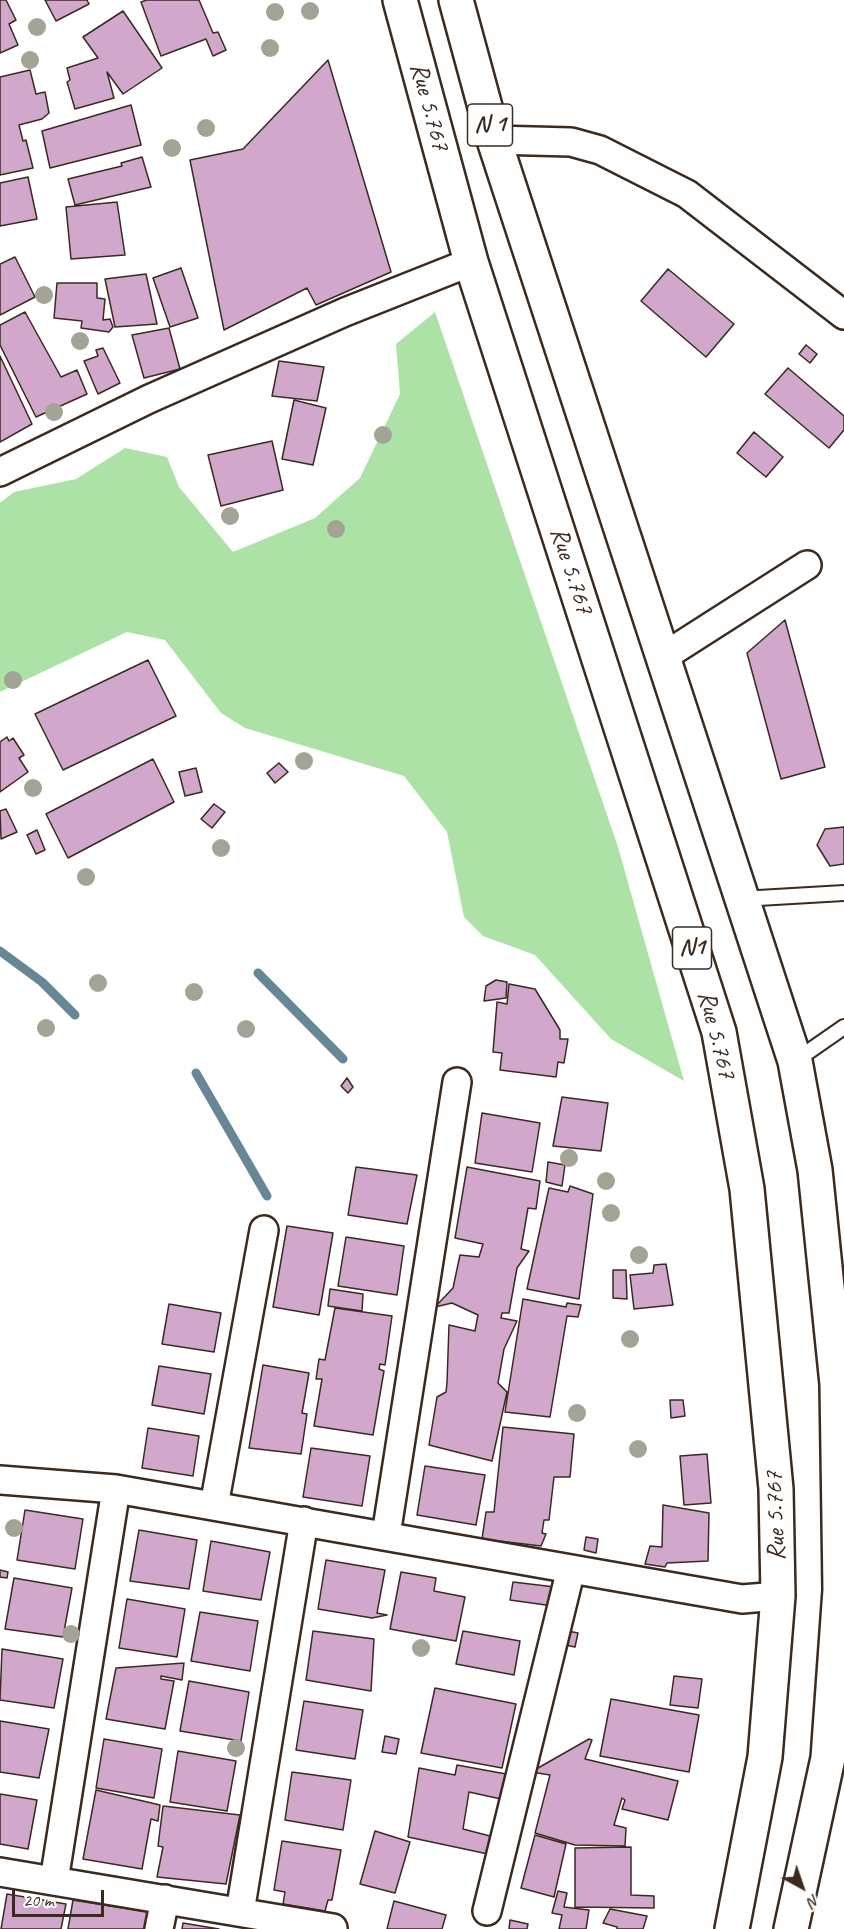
<!DOCTYPE html>
<style>
body{margin:0}
#map{position:relative;width:844px;height:1929px;overflow:hidden;background:#fff;font-family:Caveat,sans-serif}
canvas{display:block}
.north{position:absolute;left:772px;top:1857px;width:60px;height:60px;-webkit-text-stroke:4px #fff;paint-order:stroke;rotate:140deg;font-size:16px;font-weight:700;line-height:24px;text-align:center;color:#3b2a1e}
.north::after{content:'';display:block;margin:auto;width:21px;height:27px;background:#3b2a1e;clip-path:polygon(50% 0,100% 100%,50% 72%,0 100%)}
.scale{position:absolute;left:12px;top:1890px;width:92px;height:27px;box-sizing:border-box;border:3px solid #3b2a1e;border-top:0;padding-left:8px;font-size:18px;line-height:21px;white-space:nowrap;color:#3b2a1e;-webkit-text-stroke:4px #fff;paint-order:stroke}
</style>
<div id="map">
<canvas width="844" height="1929"></canvas>
<div class="north">N</div>
<div class="scale">20 m</div>
</div>
<script>
const ctx = document.querySelector('canvas').getContext('2d');
ctx.lineJoin = 'round';
function paint(path, color) { ctx.fillStyle = color; ctx.fill(path, 'evenodd'); }
const poly = rows => new Path2D(rows.map(r => 'M' + r).join(''));
function strokePath(path, color, width, dash) { ctx.strokeStyle = color; ctx.lineWidth = width; ctx.lineCap = dash ? 'butt' : 'round'; ctx.setLineDash(dash || []); ctx.stroke(path); }
function write(font, color, halo, rows, align = 'center') {
  ctx.font = font + ' Caveat,sans-serif'; ctx.lineWidth = 6; ctx.setLineDash([]); ctx.textBaseline = 'middle'; ctx.strokeStyle = halo; ctx.fillStyle = color; for (const [text, x, y, turn = 0] of rows) {
    ctx.save(); ctx.translate(x, y); ctx.rotate((+turn || 0) * Math.PI / 180); ctx.textAlign = isNaN(turn) ? turn : align; if (halo) ctx.strokeText(text, 0, 0); ctx.fillText(text, 0, 0); ctx.restore();
  }
}
paint(poly([
 [435,312,618,847,684,1081,611,1039,535,955,483,936,464,917,447,832,404,776,245,728,221,713,165,640,127,632,0,692,0,503,14,492,76,479,125,448,167,457,179,487,233,552,315,518,360,478,400,394,396,344]
]), '#ace2a5');
strokePath(poly([
 [0,951,42,982,75,1015],
 [258,973,343,1059],
 [196,1073,267,1196]
]), '#678796', 9);
const building = poly([
 [0,0,6,0,16,20,9,24,18,45,0,53,0,0],
 [45,0,87,0,89,4,56,21,45,0],
 [147,0,199,0,213,33,218,32,226,50,213,56,206,39,161,56,141,2,147,0],
 [123,11,162,68,123,94,107,72,114,98,75,109,67,82,70,80,67,68,98,58,83,37,123,11],
 [328,60,391,272,316,305,307,288,224,330,190,160,243,149,328,60],
 [30,70,36,94,45,92,49,113,42,119,19,125,23,141,26,140,33,168,0,175,0,77,30,70],
 [131,105,141,145,50,168,42,131,131,105],
 [142,157,151,187,75,205,68,179,122,166,121,163,142,157],
 [28,177,37,219,0,226,0,183,28,177],
 [117,202,125,255,71,259,66,207,117,202],
 [15,257,35,297,0,315,0,264,15,257],
 [181,268,198,318,170,327,153,278,181,268],
 [668,269,734,324,706,357,641,301,668,269],
 [146,274,157,324,115,327,105,279,146,274],
 [57,283,97,283,97,298,105,299,103,320,110,319,113,327,109,332,81,328,82,321,54,318,57,283],
 [25,312,61,377,77,370,87,394,36,417,0,345,0,325,25,312],
 [169,328,180,369,144,378,132,335,169,328],
 [806,345,817,354,810,363,799,354,806,345],
 [103,348,120,383,98,394,84,361,98,356,96,350,103,348],
 [0,356,32,424,0,442,0,356],
 [279,361,324,367,317,401,272,396,279,361],
 [788,368,844,416,844,430,829,448,765,394,788,368],
 [294,400,326,408,313,465,282,459,294,400],
 [754,432,783,457,766,477,737,453,754,432],
 [272,441,283,490,221,506,208,455,272,441],
 [785,620,825,767,781,779,747,653,785,620],
 [148,660,176,716,63,770,35,714,148,660],
 [7,737,9,741,13,738,24,755,19,758,28,772,0,792,0,742,7,737],
 [153,759,174,802,68,858,46,814,153,759],
 [279,763,288,772,275,783,267,773,279,763],
 [196,768,202,792,185,796,179,772,196,768],
 [214,804,225,812,212,828,201,819,214,804],
 [6,809,17,832,1,839,0,811,6,809],
 [844,827,844,864,830,866,817,845,825,829,844,827],
 [37,830,45,850,36,854,27,835,37,830],
 [496,980,507,982,506,998,484,1001,486,986,496,980],
 [509,984,535,989,560,1030,560,1039,568,1039,564,1063,558,1062,556,1077,500,1070,502,1053,493,1052,497,1002,507,1004,509,984],
 [347,1078,353,1087,348,1093,341,1086,347,1078],
 [562,1097,608,1103,601,1151,553,1146,562,1097],
 [482,1113,540,1123,532,1172,475,1163,482,1113],
 [548,1162,565,1165,562,1186,546,1182,548,1162],
 [356,1167,417,1175,407,1224,348,1215,356,1167],
 [467,1167,540,1181,536,1209,528,1208,521,1249,529,1251,517,1268,509,1313,502,1313,501,1318,517,1321,504,1349,498,1383,507,1392,492,1461,429,1445,437,1397,446,1392,447,1383,449,1325,475,1331,478,1315,452,1303,435,1307,453,1288,460,1255,479,1257,483,1244,455,1238,467,1167],
 [570,1186,593,1194,579,1299,527,1289,549,1188,568,1192,570,1186],
 [287,1226,333,1233,319,1315,273,1307,287,1226],
 [346,1237,404,1246,397,1295,338,1286,346,1237],
 [666,1264,673,1305,634,1309,630,1275,653,1273,654,1265,666,1264],
 [613,1270,626,1270,627,1299,613,1298,613,1270],
 [330,1289,363,1294,362,1311,328,1306,330,1289],
 [523,1299,566,1307,567,1303,581,1305,578,1317,567,1316,550,1417,505,1412,523,1299],
 [169,1304,221,1313,214,1352,162,1344,169,1304],
 [335,1308,392,1316,385,1365,380,1364,379,1369,384,1371,373,1435,314,1426,322,1379,316,1379,319,1359,325,1360,335,1308],
 [263,1365,309,1373,302,1413,307,1414,301,1454,249,1448,263,1365],
 [159,1366,211,1374,204,1414,152,1405,159,1366],
 [670,1400,683,1400,685,1416,671,1418,670,1400],
 [503,1427,574,1434,570,1477,554,1477,549,1520,544,1520,542,1533,546,1534,541,1546,482,1539,486,1512,494,1512,503,1427],
 [148,1428,199,1436,193,1476,142,1468,148,1428],
 [311,1448,370,1456,362,1506,303,1497,311,1448],
 [707,1454,711,1503,684,1505,680,1456,707,1454],
 [425,1466,485,1475,476,1525,417,1515,425,1466],
 [663,1505,709,1513,708,1561,667,1563,665,1567,645,1564,650,1546,662,1547,663,1505],
 [25,1510,83,1519,75,1569,17,1560,25,1510],
 [139,1530,197,1540,189,1589,130,1581,139,1530],
 [586,1537,598,1539,596,1553,584,1550,586,1537],
 [211,1541,270,1552,261,1600,203,1591,211,1541],
 [326,1560,385,1570,377,1613,387,1615,372,1618,318,1609,326,1560],
 [0,1570,8,1572,7,1578,0,1577,0,1570],
 [401,1572,436,1578,434,1591,465,1597,456,1641,390,1629,401,1572],
 [14,1578,72,1588,63,1637,5,1629,14,1578],
 [513,1582,555,1587,553,1606,510,1600,513,1582],
 [127,1599,185,1609,177,1657,119,1648,127,1599],
 [200,1612,258,1621,250,1671,191,1661,200,1612],
 [313,1631,374,1639,371,1691,306,1680,313,1631],
 [463,1631,520,1641,514,1675,456,1664,463,1631],
 [568,1631,578,1633,575,1647,565,1645,568,1631],
 [2,1649,63,1659,54,1708,0,1700,2,1649],
 [184,1663,182,1680,161,1676,161,1679,174,1681,165,1729,106,1719,116,1668,184,1663],
 [674,1676,702,1679,698,1708,670,1705,674,1676],
 [189,1681,249,1692,241,1741,180,1731,189,1681],
 [435,1688,516,1704,502,1768,421,1753,435,1688],
 [611,1699,699,1715,689,1772,600,1756,611,1699],
 [304,1701,363,1710,355,1759,296,1750,304,1701],
 [0,1721,49,1729,39,1778,0,1772,0,1721],
 [385,1736,399,1739,396,1754,382,1752,385,1736],
 [104,1739,162,1749,154,1798,96,1788,104,1739],
 [589,1739,592,1740,585,1759,678,1781,668,1820,622,1809,625,1800,622,1798,614,1825,626,1828,625,1846,575,1845,535,1833,550,1775,531,1772,589,1739],
 [178,1751,236,1761,227,1811,170,1802,178,1751],
 [457,1765,506,1774,501,1799,469,1792,463,1829,490,1836,488,1854,408,1837,419,1768,455,1775,457,1765],
 [292,1772,351,1780,343,1830,285,1820,292,1772],
 [96,1790,160,1805,158,1821,151,1819,142,1869,83,1859,96,1790],
 [0,1794,37,1800,28,1849,0,1844,0,1794],
 [163,1806,240,1815,226,1884,157,1877,163,1847,158,1846,163,1806],
 [375,1831,410,1842,395,1893,360,1884,375,1831],
 [535,1835,566,1844,554,1897,521,1888,535,1835],
 [282,1841,341,1850,332,1900,328,1900,325,1911,283,1904,285,1892,274,1890,282,1841],
 [631,1847,631,1895,654,1896,654,1908,575,1907,575,1848,631,1847],
 [558,1891,567,1893,564,1907,589,1910,586,1929,559,1929,562,1915,552,1913,558,1891],
 [7,1894,66,1904,61,1929,1,1929,7,1894],
 [73,1900,148,1912,145,1929,68,1929,73,1900],
 [394,1901,446,1915,442,1929,387,1929,394,1901],
 [610,1909,647,1916,643,1929,617,1929,617,1927,603,1923,610,1909],
 [510,1920,528,1924,527,1929,509,1929,510,1920],
 [183,1923,219,1929,182,1929,183,1923]
]);
paint(building, '#d1a7cc');
strokePath(building, '#3b2a1e', 1.5);
const lane = poly([
 [741,899,844,893],
 [795,1061,844,1027]
]);
const street = poly([
 [494,140,571,142,600,150,687,194,844,315],
 [0,472,149,399,345,312,471,262],
 [663,657,807,565],
 [0,1480,116,1489,742,1599,778,1596],
 [214,1506,264,1230],
 [386,1535,457,1082],
 [0,1872,333,1928],
 [54,1881,116,1489],
 [487,1911,571,1569],
 [240,1912,304,1521],
 [159,1929,165,1899]
]);
const highway = poly([
 [400,0,471,262,719,1032,747,1189,776,1489,778,1596,765,1757,732,1929],
 [456,0,494,140,795,1061,815,1170,837,1384,840,1590,828,1758,791,1929]
]);
strokePath(lane, '#3b2a1e', 18);
strokePath(street, '#3b2a1e', 32);
strokePath(highway, '#3b2a1e', 38);
strokePath(lane, '#fff', 14);
strokePath(street, '#fff', 27);
strokePath(highway, '#fff', 33);
ctx.fillStyle = '#a3a396';
for (const [x, y] of [
 [310,11],
 [275,12],
 [37,27],
 [270,48],
 [30,60],
 [206,128],
 [172,148],
 [44,295],
 [80,341],
 [54,412],
 [383,435],
 [230,516],
 [336,529],
 [13,680],
 [304,761],
 [33,788],
 [221,848],
 [86,877],
 [98,983],
 [194,992],
 [46,1028],
 [246,1029],
 [569,1158],
 [606,1181],
 [611,1213],
 [639,1255],
 [630,1339],
 [577,1413],
 [638,1449],
 [14,1528],
 [71,1634],
 [421,1648],
 [236,1748]
]) { ctx.beginPath(); ctx.arc(x, y, 9, 0, 2 * Math.PI); ctx.fill(); }
for (const [x, y, w] of [
 [490,125,45],
 [692,948,39]
]) { const box = new Path2D(); box.roundRect(x - w / 2, y - 21, w, 42, 4.5); ctx.fillStyle = '#fff'; ctx.fill(box); strokePath(box, '#3b2a1e', 1.5); }
write('bold 24px', '#3b2a1e', null, [
 ["N 1",490,125],
 ["N1",692,948]
]);
write('26px', '#3b2a1e', '#fff', [
 ["Rue 5.767",429,107,75],
 ["Rue 5.767",571,571,72],
 ["Rue 5.767",716,1035,76],
 ["Rue 5.767",776,1516,-92]
]);
</script>
